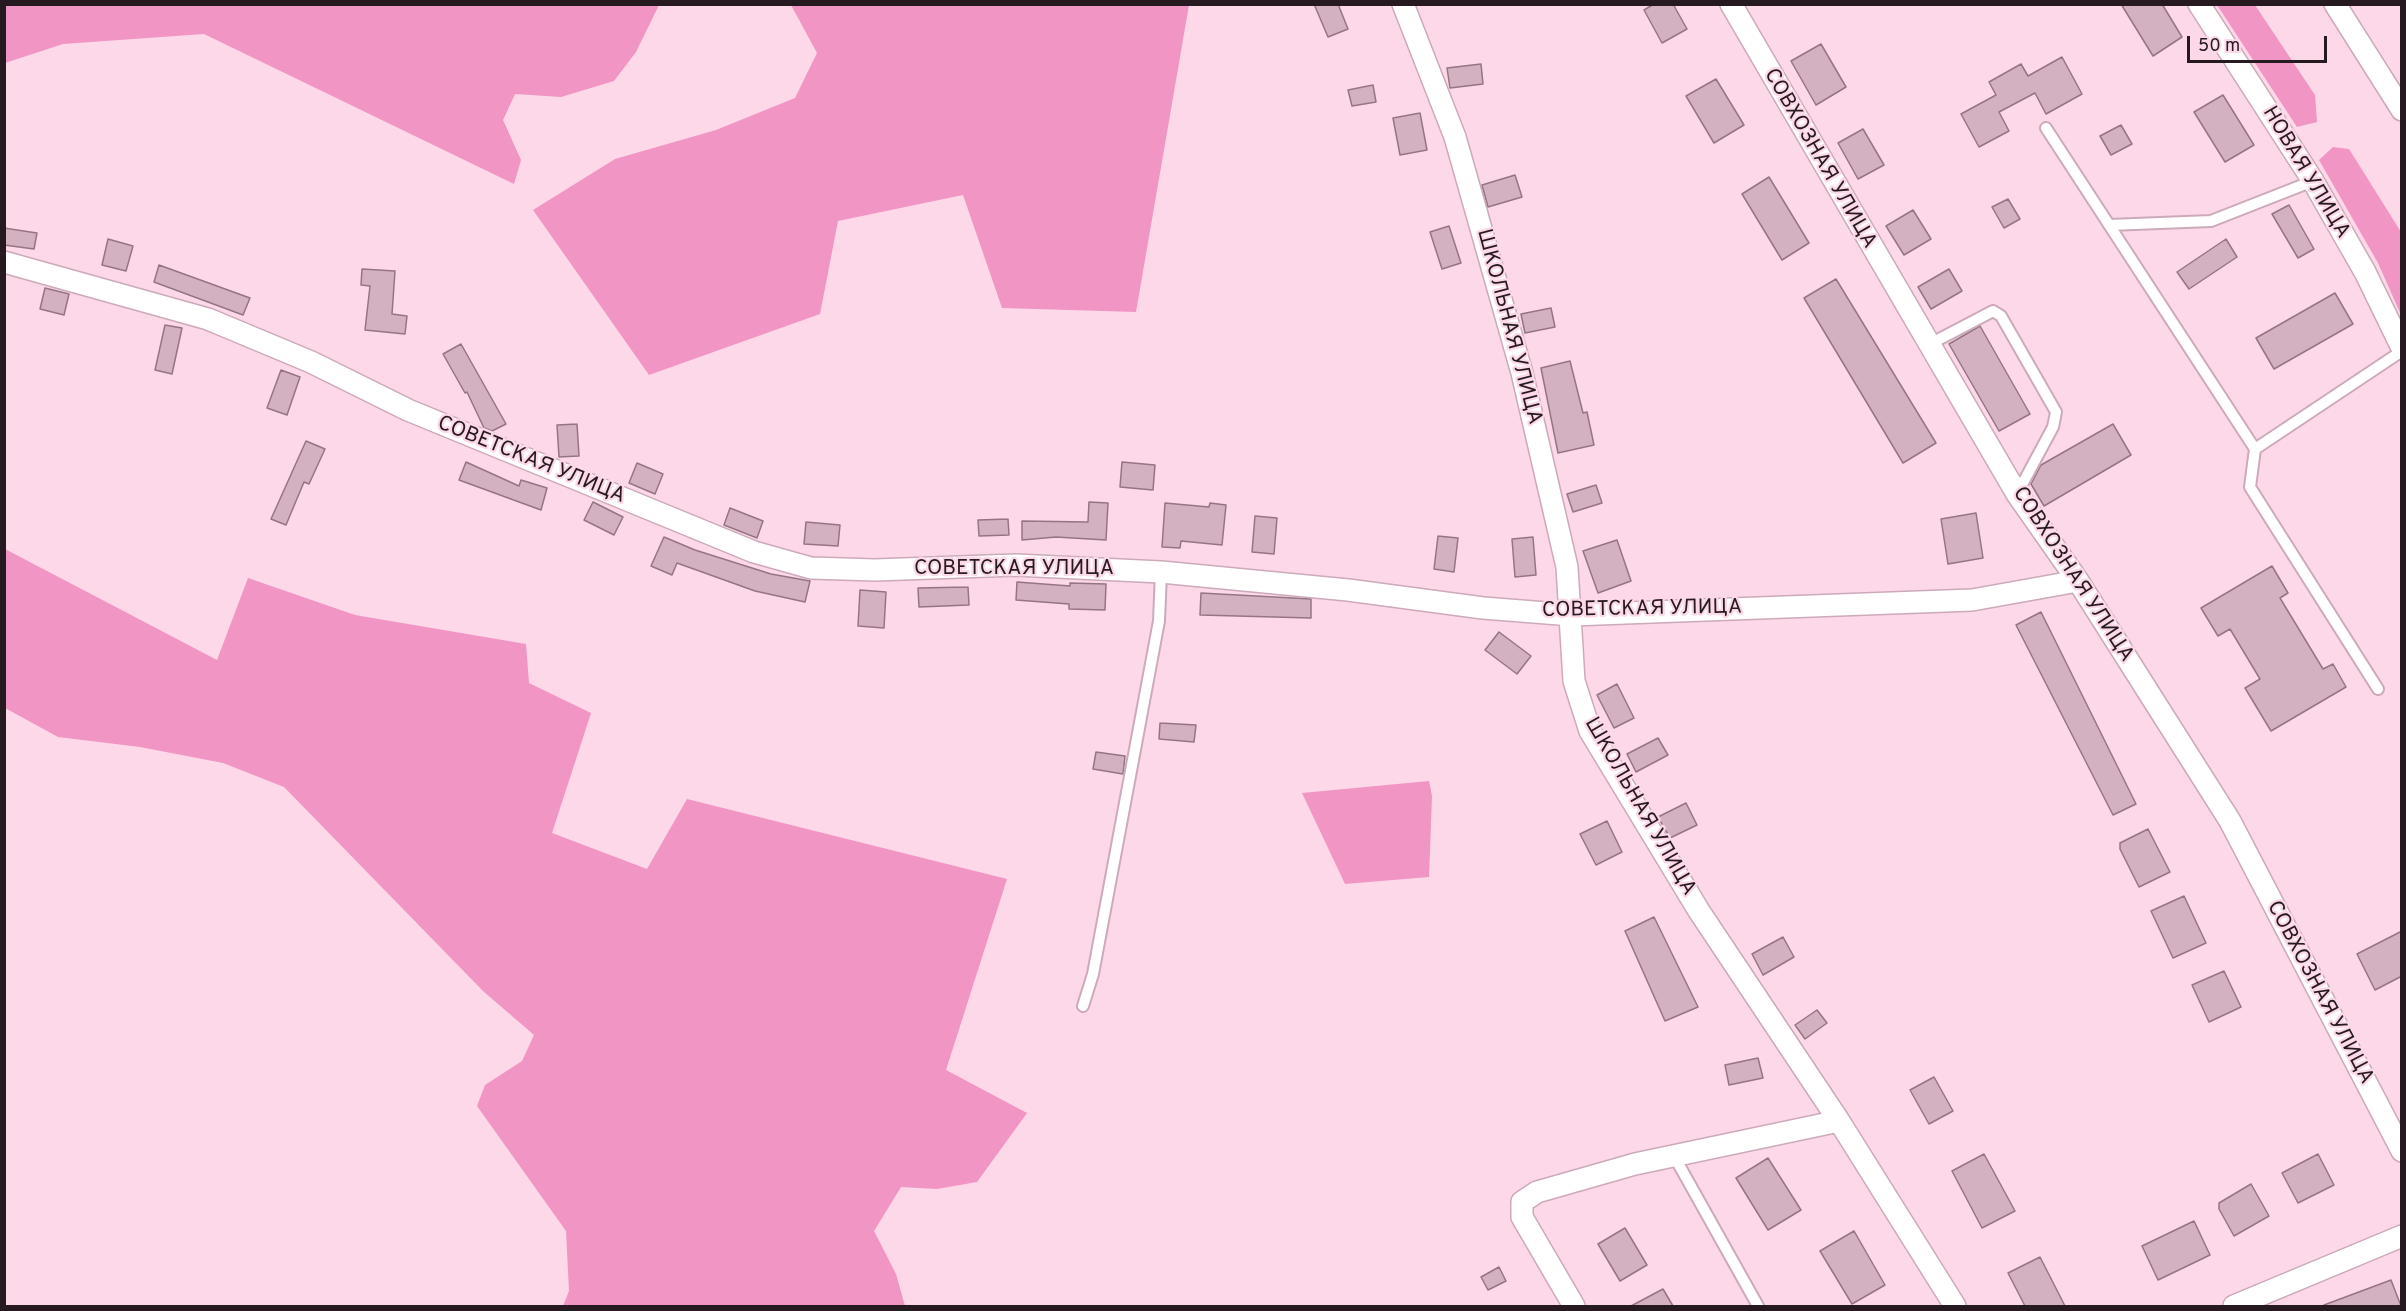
<!DOCTYPE html>
<meta charset="utf-8">
<style>
body{margin:0}
#map{position:relative;width:2406px;height:1311px;overflow:hidden;background:#fcd8e9;font-family:Overpass,sans-serif}
canvas{display:block}
.frame{position:absolute;inset:0;border:6px solid #26191f;pointer-events:none}
.scale{position:absolute;left:2187px;top:36px;width:140px;height:27px;box-sizing:border-box;border:3px solid #26191f;border-top:0;padding-left:8px;font-size:18px;line-height:21px;white-space:nowrap;color:#26191f;-webkit-text-stroke:4px #fcd8e9;paint-order:stroke}
</style>
<div id="map">
<canvas width="2406" height="1311"></canvas>
<div class="frame"></div>
<div class="scale">50 m</div>
</div>
<script>
const ctx = document.querySelector('canvas').getContext('2d');
ctx.lineJoin = 'round';
function paint(path, color) { ctx.fillStyle = color; ctx.fill(path, 'evenodd'); }
const poly = rows => new Path2D(rows.map(r => 'M' + r).join(''));
function strokePath(path, color, width, dash) { ctx.strokeStyle = color; ctx.lineWidth = width; ctx.lineCap = dash ? 'butt' : 'round'; ctx.setLineDash(dash || []); ctx.stroke(path); }
function write(font, color, halo, rows, align = 'center') {
  ctx.font = font + ' Overpass,sans-serif'; ctx.lineWidth = 4.5; ctx.setLineDash([]); ctx.textBaseline = 'middle'; ctx.strokeStyle = halo; ctx.fillStyle = color; for (const [text, x, y, turn = 0] of rows) {
    ctx.save(); ctx.translate(x, y); ctx.rotate((+turn || 0) * Math.PI / 180); ctx.textAlign = isNaN(turn) ? turn : align; if (halo) ctx.strokeText(text, 0, 0); ctx.fillText(text, 0, 0); ctx.restore();
  }
}
paint(poly([
 [5,4,659,4,659,5,636,52,614,81,561,97,515,94,503,120,521,160,514,184,204,34,63,44,5,63],
 [791,5,1189,5,1136,312,1002,308,963,195,838,221,820,314,649,375,533,210,615,159,716,130,795,98,817,53],
 [2217,5,2255,5,2315,95,2317,122,2297,127],
 [2333,147,2349,149,2401,232,2401,315,2378,263,2319,160],
 [5,549,217,660,248,578,355,615,526,644,529,683,591,713,552,833,647,869,687,799,1007,879,946,1070,1027,1113,977,1182,937,1189,901,1187,874,1231,896,1274,905,1306,563,1306,569,1291,566,1231,477,1106,485,1085,522,1061,534,1035,483,991,284,787,223,763,140,747,58,737,5,708],
 [1429,781,1432,796,1429,877,1345,884,1302,793]
]), '#f095c4');
const building = poly([
 [1314,4,1338,4,1348,29,1328,37,1314,4],
 [1654,4,1673,4,1687,29,1662,43,1644,10,1654,4],
 [2121,4,2162,4,2182,37,2153,56,2121,4],
 [1821,44,1846,87,1816,105,1791,61,1821,44],
 [2062,57,2082,94,2046,114,2035,93,1999,112,2009,131,1979,147,1961,114,1996,95,1989,82,2021,64,2028,76,2062,57],
 [1481,64,1483,84,1450,88,1447,68,1481,64],
 [1716,79,1744,125,1714,143,1686,96,1716,79],
 [1373,85,1376,102,1352,106,1348,90,1373,85],
 [2223,95,2254,145,2225,162,2194,112,2223,95],
 [1420,113,1427,150,1400,155,1393,118,1420,113],
 [2121,125,2132,144,2111,155,2100,136,2121,125],
 [1863,129,1884,165,1858,179,1838,143,1863,129],
 [1515,175,1522,197,1488,207,1482,185,1515,175],
 [1769,177,1809,243,1782,260,1742,194,1769,177],
 [2008,199,2020,219,2004,228,1992,207,2008,199],
 [2289,205,2314,249,2298,258,2272,214,2289,205],
 [1913,210,1931,239,1904,255,1886,226,1913,210],
 [1449,226,1461,263,1442,269,1430,232,1449,226],
 [4,228,37,233,34,249,4,245,4,228],
 [108,239,133,246,126,271,102,265,108,239],
 [2226,239,2237,257,2189,289,2177,272,2226,239],
 [159,265,250,298,243,315,154,282,159,265],
 [362,269,395,271,392,314,407,316,405,334,365,330,370,286,361,285,362,269],
 [1949,269,1962,291,1931,309,1918,287,1949,269],
 [1836,279,1936,443,1903,463,1804,298,1836,279],
 [45,288,69,294,64,315,40,309,45,288],
 [2335,293,2353,324,2274,369,2256,338,2335,293],
 [1551,308,1555,327,1525,333,1521,314,1551,308],
 [165,325,182,328,172,374,155,370,165,325],
 [1980,326,2030,414,1999,431,1949,344,1980,326],
 [461,344,506,424,492,431,484,428,467,392,465,393,443,354,461,344],
 [1570,361,1583,413,1587,412,1594,445,1558,453,1541,368,1570,361],
 [281,370,300,377,287,415,267,408,281,370],
 [577,424,579,456,559,457,557,425,577,424],
 [2113,424,2131,455,2044,506,2031,484,2041,465,2113,424],
 [306,441,325,449,309,484,304,482,286,525,271,519,306,441],
 [466,462,519,486,521,480,547,488,541,510,459,480,466,462],
 [1122,462,1155,465,1153,490,1120,487,1122,462],
 [637,463,663,474,655,494,629,483,637,463],
 [1596,485,1602,503,1573,512,1567,494,1596,485],
 [593,502,623,517,614,535,584,520,593,502],
 [1089,502,1108,503,1106,540,1056,537,1022,540,1022,521,1088,522,1089,502],
 [1165,503,1209,507,1210,503,1226,505,1222,545,1181,541,1180,548,1162,547,1165,503],
 [730,508,763,521,757,538,724,525,730,508],
 [1976,513,1983,558,1948,564,1941,519,1976,513],
 [1255,516,1277,518,1274,554,1252,552,1255,516],
 [1008,519,1009,535,979,536,978,520,1008,519],
 [806,522,840,525,838,546,804,544,806,522],
 [1438,536,1458,538,1454,572,1434,569,1438,536],
 [664,537,695,550,771,574,810,581,805,602,755,591,677,563,672,575,651,566,664,537],
 [1533,537,1536,575,1515,577,1512,539,1533,537],
 [1617,540,1631,581,1598,593,1583,551,1617,540],
 [2272,566,2288,593,2280,598,2323,669,2333,664,2346,687,2271,731,2245,688,2260,679,2230,629,2218,636,2201,608,2272,566],
 [1017,582,1070,586,1070,583,1106,584,1105,610,1069,609,1069,604,1016,600,1017,582],
 [968,587,969,605,919,607,918,588,968,587],
 [860,590,886,592,884,628,858,626,860,590],
 [1201,593,1311,599,1311,618,1200,615,1201,593],
 [2041,612,2136,804,2113,815,2016,625,2041,612],
 [1499,632,1531,656,1517,674,1485,650,1499,632],
 [1617,684,1634,718,1614,728,1597,695,1617,684],
 [1160,723,1196,725,1194,742,1159,739,1160,723],
 [1658,738,1668,755,1636,772,1627,754,1658,738],
 [1096,752,1125,756,1123,774,1093,769,1096,752],
 [1686,803,1697,825,1670,838,1658,817,1686,803],
 [1607,821,1622,852,1596,865,1580,834,1607,821],
 [2148,829,2170,872,2139,887,2120,849,2120,843,2148,829],
 [2184,896,2206,943,2173,958,2151,911,2184,896],
 [1654,917,1698,1007,1665,1021,1625,931,1654,917],
 [2402,931,2402,976,2375,990,2357,954,2402,931],
 [1783,937,1794,957,1763,975,1752,954,1783,937],
 [2224,971,2241,1007,2209,1022,2192,985,2224,971],
 [1817,1010,1827,1023,1805,1039,1795,1025,1817,1010],
 [1758,1058,1763,1078,1729,1085,1725,1065,1758,1058],
 [1934,1077,1953,1111,1929,1124,1910,1090,1934,1077],
 [1984,1154,2015,1211,1982,1228,1952,1171,1984,1154],
 [2318,1154,2334,1185,2298,1203,2282,1173,2318,1154],
 [1768,1158,1801,1210,1768,1230,1736,1178,1768,1158],
 [2251,1184,2269,1216,2234,1236,2219,1209,2219,1203,2251,1184],
 [2194,1221,2210,1255,2158,1280,2142,1246,2194,1221],
 [1625,1228,1647,1265,1620,1281,1598,1244,1625,1228],
 [1854,1231,1885,1285,1852,1304,1820,1251,1854,1231],
 [2040,1257,2065,1306,2025,1306,2008,1273,2040,1257],
 [1499,1267,1506,1281,1488,1290,1481,1277,1499,1267],
 [2391,1280,2401,1306,2324,1306,2324,1305,2391,1280],
 [1663,1289,1673,1306,1631,1306,1663,1289]
]);
paint(building, '#d4b1c1');
strokePath(building, '#957584', 1.5);
const service = poly([
 [2046,128,2255,449,2402,351],
 [2109,225,2211,221,2313,181],
 [1928,345,1993,311,2001,316,2056,412,2053,427,2017,494],
 [2255,449,2250,487,2378,689],
 [1083,1006,1093,974,1159,621,1161,572],
 [1674,1156,1758,1306]
]);
const minor = poly([
 [1403,4,1455,137,1522,373,1567,567,1574,681,1590,731,1699,911,1839,1121,1955,1306],
 [1731,4,2017,494,2078,581,2230,821,2402,1151],
 [2199,4,2313,181,2365,272,2402,348],
 [2335,4,2402,110],
 [4,262,208,319,311,362,408,410,754,552,811,568,875,570,1016,565,1161,572,1348,590,1483,608,1572,615,1972,600,2078,581],
 [1574,1306,1522,1217,1522,1202,1537,1192,1635,1164,1839,1121],
 [2234,1306,2402,1236]
]);
strokePath(service, '#ccaaba', 14);
strokePath(minor, '#ccaaba', 24);
strokePath(service, '#fff', 10);
strokePath(minor, '#fff', 21);
write('21px', '#26191f', '#fcd8e9', [
 ["СОВХОЗНАЯ УЛИЦА",1819,159,60],
 ["НОВАЯ УЛИЦА",2305,173,59],
 ["ШКОЛЬНАЯ УЛИЦА",1508,327,75],
 ["СОВЕТСКАЯ УЛИЦА",531,461,22],
 ["СОВЕТСКАЯ УЛИЦА",1014,570],
 ["СОВХОЗНАЯ УЛИЦА",2072,575,57],
 ["СОВЕТСКАЯ УЛИЦА",1642,610,-1],
 ["ШКОЛЬНАЯ УЛИЦА",1639,807,60],
 ["СОВХОЗНАЯ УЛИЦА",2319,993,62]
]);
</script>
